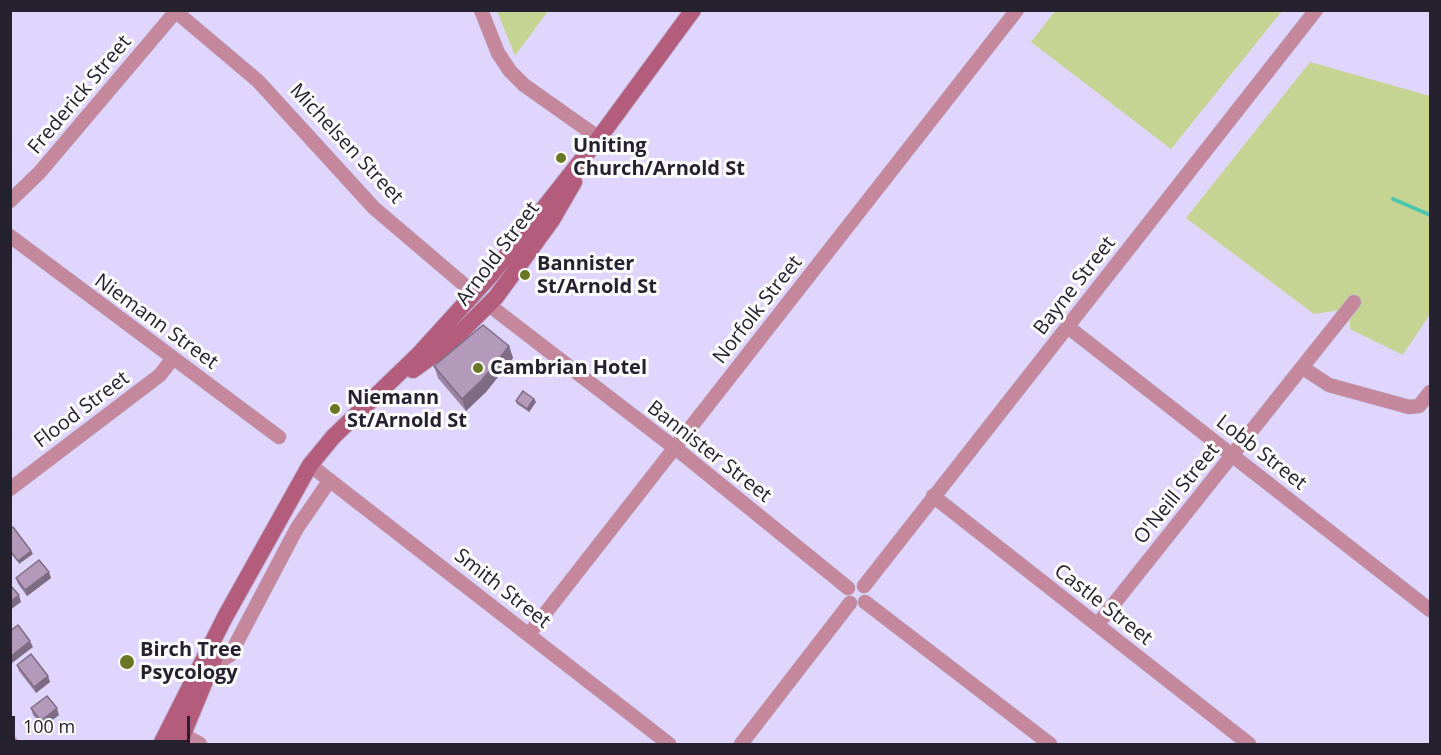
<!DOCTYPE html>
<style>
body{margin:0}
#map{position:relative;width:1441px;height:755px;overflow:hidden;background:#e0d5fc;font-family:"Open Sans",sans-serif}
canvas{display:block}
.frame{position:absolute;inset:0;border:12px solid #25212f;pointer-events:none}
.scale{position:absolute;left:12px;top:716px;width:178px;height:27px;box-sizing:border-box;border:3px solid #25212f;border-top:0;padding-left:8px;font-size:18px;line-height:21px;white-space:nowrap;color:#25212f;-webkit-text-stroke:4px #fdfdfd;paint-order:stroke}
</style>
<div id="map">
<canvas width="1441" height="755"></canvas>
<div class="frame"></div>
<div class="scale">100 m</div>
</div>
<script>
const ctx = document.querySelector('canvas').getContext('2d');
ctx.lineJoin = 'round';
function paint(path, color) { ctx.fillStyle = color; ctx.fill(path, 'evenodd'); }
const poly = rows => new Path2D(rows.map(r => 'M' + r).join(''));
function strokePath(path, color, width, dash) { ctx.strokeStyle = color; ctx.lineWidth = width; ctx.lineCap = dash ? 'butt' : 'round'; ctx.setLineDash(dash || []); ctx.stroke(path); }
function write(font, color, halo, rows, align = 'center') {
  ctx.font = font + ' "Open Sans",sans-serif'; ctx.lineWidth = 6; ctx.setLineDash([]); ctx.textBaseline = 'middle'; ctx.strokeStyle = halo; ctx.fillStyle = color; for (const [text, x, y, turn = 0] of rows) {
    ctx.save(); ctx.translate(x, y); ctx.rotate((+turn || 0) * Math.PI / 180); ctx.textAlign = isNaN(turn) ? turn : align; if (halo) ctx.strokeText(text, 0, 0); ctx.fillText(text, 0, 0); ctx.restore();
  }
}
paint(poly([
 [497,11,548,10,548,11,515,56],
 [1055,11,1055,10,1282,11,1171,149,1031,42],
 [1310,62,1430,96,1430,314,1403,355,1350,329,1350,318,1340,310,1314,314,1186,218]
]), '#c6d493');
strokePath(poly([
 [1393,199,1430,215]
]), '#4ec6af', 4);
const minor = poly([
 [174,10,258,81,374,208,475,294],
 [481,10,498,53,510,71,524,85,599,138],
 [10,201,40,172,177,10],
 [10,236,279,437],
 [489,305,684,455,848,588],
 [1068,327,1430,610],
 [1303,368,1329,385,1409,407,1419,406,1430,392],
 [310,465,669,744],
 [10,489,160,375,173,358],
 [933,496,1249,744],
 [864,586,1316,10],
 [865,602,1050,744],
 [1097,625,1354,302],
 [529,634,1017,10],
 [211,667,230,655,297,528,330,480],
 [176,731,200,744],
 [10,743,12,744],
 [741,744,850,603]
]);
const secondary = poly([
 [413,370,449,344,496,297,552,220,574,182],
 [161,744,225,617,310,465,333,437,419,354,491,275,599,138,693,10],
 [179,744,215,657]
]);
strokePath(minor, '#beb5d7', 15);
strokePath(secondary, '#beb5d7', 18);
strokePath(minor, '#c4879b', 14);
strokePath(secondary, '#b35c7b', 16);
paint(poly([
 [509,346,513,358,486,392,466,411,438,378,434,366],
 [534,399,536,402,529,412,517,404,516,401],
 [16,578,51,578,27,596,18,584],
 [17,665,50,682,36,693,19,671],
 [31,708,59,715,43,727,33,715]
]), '#9a84a1');
paint(poly([
 [509,346,513,358,486,392,466,411,462,399],
 [534,399,536,402,529,412,527,409],
 [31,551,33,554,19,564,18,561],
 [49,572,51,578,27,596,25,590],
 [19,595,21,602,10,610,10,602],
 [30,641,33,647,12,663,10,657],
 [48,676,50,682,36,693,34,687],
 [57,708,59,715,43,727,41,721]
]), '#7d6c83');
const building = poly([
 [483,325,509,346,482,380,462,399,434,366,483,325],
 [523,391,534,399,527,409,516,401,523,391],
 [13,527,31,551,18,561,11,552,10,553,10,529,13,527],
 [39,560,49,572,25,590,16,578,39,560],
 [10,585,19,595,10,602,10,585],
 [18,625,30,641,10,657,10,631,18,625],
 [31,654,48,676,34,687,17,665,31,654],
 [47,696,57,708,41,721,31,708,47,696]
]);
paint(building, '#b39abb');
strokePath(building, '#7d6c83', 1.5);
for (const [x, y, r, color] of [
 [561,158,6,"#6a7825"],
 [525,275,6,"#6a7825"],
 [478,368,6,"#6a7825"],
 [335,409,6,"#6a7825"],
 [127,662,8,"#6a7825"]
]) { const dot = new Path2D(); dot.arc(x, y, r, 0, 2 * Math.PI); ctx.fillStyle = color; ctx.fill(dot); strokePath(dot, '#fdfdfd', 2); }
write('20px', '#25212f', '#fdfdfd', [
 ["Frederick Street",80,95,-50],
 ["Michelsen Street",346,144,47],
 ["Arnold Street",498,254,-53],
 ["Bayne Street",1075,286,-52],
 ["Norfolk Street",758,310,-52],
 ["Niemann Street",156,322,36],
 ["Flood Street",82,410,-37],
 ["Bannister Street",709,452,38],
 ["Lobb Street",1261,453,38],
 ["O'Neill Street",1177,494,-51],
 ["Smith Street",502,589,38],
 ["Castle Street",1103,605,38]
]);
write('bold 20px', '#25212f', '#fdfdfd', [
 ["Uniting",573,146],
 ["Church/Arnold St",573,169],
 ["Bannister",537,264],
 ["St/Arnold St",537,287],
 ["Cambrian Hotel",490,368],
 ["Niemann",347,398],
 ["St/Arnold St",347,421],
 ["Birch Tree",140,650],
 ["Psycology",140,673]
], 'left');
</script>
